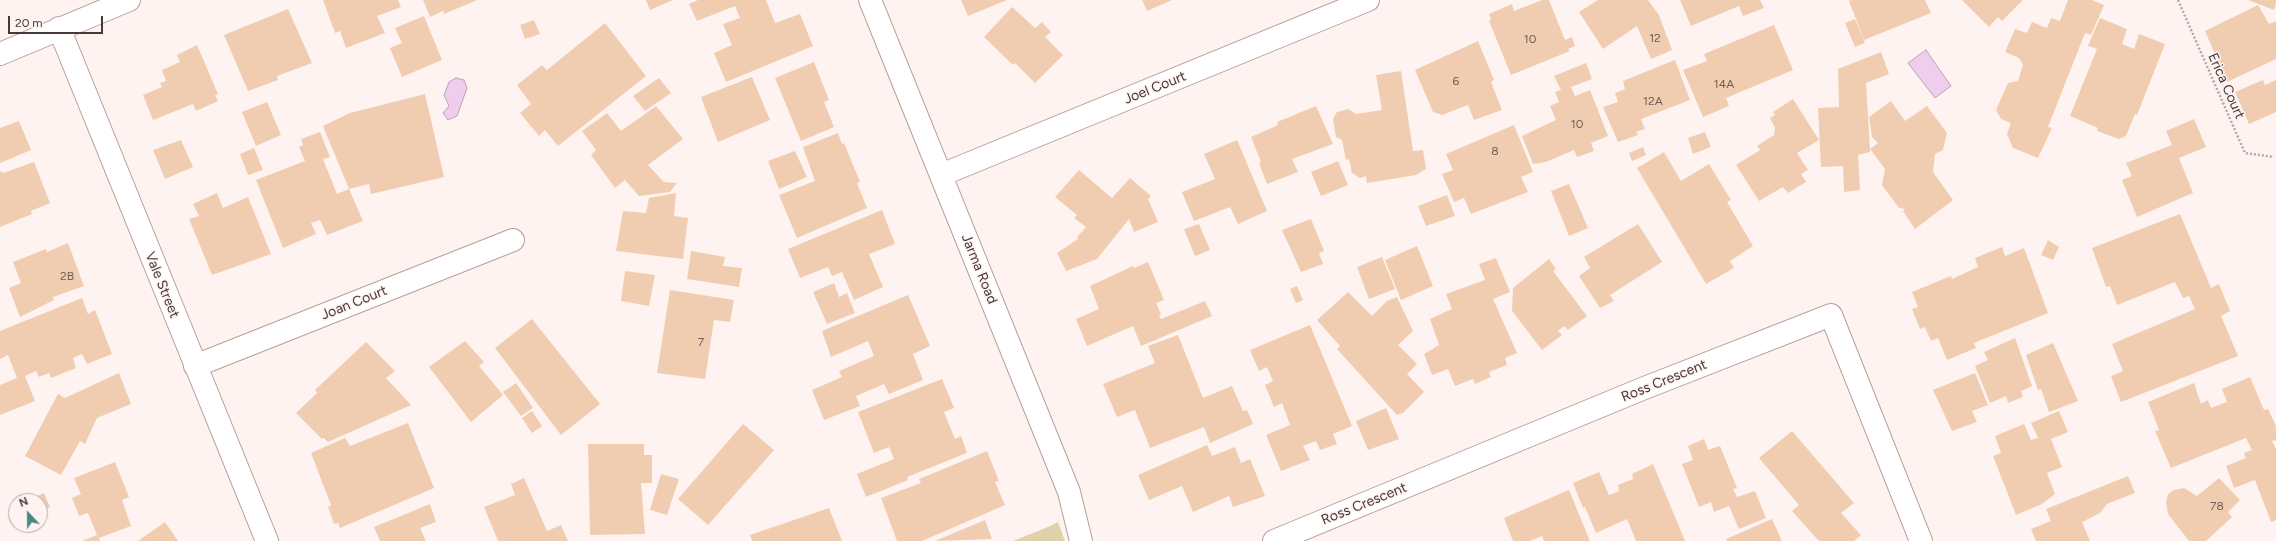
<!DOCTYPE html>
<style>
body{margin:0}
#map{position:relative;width:2276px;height:541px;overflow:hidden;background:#fef3f1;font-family:Figtree,sans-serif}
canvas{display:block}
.north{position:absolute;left:8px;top:493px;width:40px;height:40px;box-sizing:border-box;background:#fef3f1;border:1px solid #b4a9a7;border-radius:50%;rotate:338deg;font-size:11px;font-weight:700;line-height:16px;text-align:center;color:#453a38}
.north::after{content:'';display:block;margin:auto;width:14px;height:18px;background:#45897f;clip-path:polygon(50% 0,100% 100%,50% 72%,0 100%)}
.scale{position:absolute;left:8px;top:16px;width:95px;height:18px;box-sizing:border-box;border:2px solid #453a38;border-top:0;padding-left:5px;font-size:12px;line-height:14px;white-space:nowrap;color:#453a38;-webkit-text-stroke:3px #fef3f1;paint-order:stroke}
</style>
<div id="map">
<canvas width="2276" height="541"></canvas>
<div class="north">N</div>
<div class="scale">20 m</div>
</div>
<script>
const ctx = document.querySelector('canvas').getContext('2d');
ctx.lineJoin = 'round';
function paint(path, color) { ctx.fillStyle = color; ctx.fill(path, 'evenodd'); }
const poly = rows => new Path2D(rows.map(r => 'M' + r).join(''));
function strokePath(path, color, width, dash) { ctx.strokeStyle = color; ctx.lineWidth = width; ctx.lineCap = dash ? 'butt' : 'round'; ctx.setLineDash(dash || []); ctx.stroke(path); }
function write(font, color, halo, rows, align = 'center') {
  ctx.font = font + ' Figtree,sans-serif'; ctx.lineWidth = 3; ctx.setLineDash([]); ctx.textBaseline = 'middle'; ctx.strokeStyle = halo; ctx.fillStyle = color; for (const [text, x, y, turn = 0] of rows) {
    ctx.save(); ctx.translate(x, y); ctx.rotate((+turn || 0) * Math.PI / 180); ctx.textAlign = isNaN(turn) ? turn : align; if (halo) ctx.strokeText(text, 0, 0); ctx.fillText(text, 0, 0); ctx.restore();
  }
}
paint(poly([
 [1058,522,1065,541,1013,541,1048,527]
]), '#dfd1a9');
const water = poly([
 [1926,50,1951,86,1935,98,1908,63,1926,50],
 [456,78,464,80,467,88,457,116,448,120,443,113,449,106,444,95,449,82,456,78]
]);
paint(water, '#f0cdec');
strokePath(water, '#bda1b6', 1);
paint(poly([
 [323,0,398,0,401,7,377,16,385,33,346,48,340,31,335,33],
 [423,0,477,0,444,14,443,11,430,17],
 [646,0,673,0,650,10],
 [698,0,766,0,775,23,800,14,813,46,726,82,714,53,732,45,723,24,740,18,735,6,697,21,689,4],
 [961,0,1007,0,968,16],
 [1142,0,1172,0,1147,11],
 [1542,0,1549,0,1565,40,1572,37,1575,46,1568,49,1570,51,1511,75,1489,21,1491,20,1489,14,1512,4,1514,11],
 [1598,0,1648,0,1659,15,1672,50,1651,59,1637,26,1603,49,1579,12],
 [1680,0,1760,0,1764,8,1743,16,1739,6,1691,26],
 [1852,0,1925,0,1931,13,1864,40,1849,1],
 [1962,0,2023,0,2002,21,1998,17,1989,27],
 [2068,0,2092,0,2104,5,2091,35,2085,33,2048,127,2052,128,2038,158,2013,148,2007,134,2011,123,2001,119,1996,110,2008,83,2018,81,2023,65,2019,58,2005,52,2015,29,2027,33,2032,22,2047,28,2051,18,2060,21],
 [2248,0,2276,0,2276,3,2274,10],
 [2258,5,2269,24,2276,21,2276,59,2227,82,2205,31],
 [1012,7,1035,28,1042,22,1051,32,1045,37,1063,55,1035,83,1015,63,1013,65,984,37],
 [288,9,312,63,277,76,278,80,248,91,224,35],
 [424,16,442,60,402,77,390,48,402,43,395,28],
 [2100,18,2127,29,2122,44,2134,49,2139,34,2165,44,2137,115,2135,114,2126,136,2119,139,2097,131,2098,128,2070,116,2097,49,2088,46],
 [1855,19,1865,43,1855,47,1845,23],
 [534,20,540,34,525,39,520,25],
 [605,23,646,76,558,146,545,130,539,136,520,113,531,104,517,85,542,65,547,70],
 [1774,25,1793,70,1726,98,1729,106,1703,117,1683,70,1707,61,1704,54],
 [1478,41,1494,80,1491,82,1502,110,1474,120,1468,105,1442,115,1433,112,1415,70],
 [197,45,218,94,215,95,218,101,196,111,193,104,153,120,143,95,162,87,160,83,166,81,162,70,180,62,177,55],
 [1881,52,1889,74,1866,83,1870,149,1870,152,1858,155,1860,190,1844,192,1843,166,1821,167,1818,108,1839,107,1838,69],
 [1675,60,1690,100,1641,119,1645,129,1636,132,1638,135,1618,142,1603,107,1618,102,1615,93,1625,89,1623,81],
 [814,62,829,100,824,102,834,127,801,141,775,78],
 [1586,63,1592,79,1571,87,1575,96,1590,90,1608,136,1591,143,1594,151,1577,157,1574,150,1546,162,1533,164,1522,136,1556,120,1550,106,1559,102,1555,92,1561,90,1554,76],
 [1401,71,1413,151,1423,150,1426,169,1416,175,1367,183,1366,176,1360,178,1352,173,1349,159,1346,160,1342,140,1336,137,1333,119,1337,112,1348,109,1356,114,1382,110,1376,75],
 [752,77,770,120,718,142,701,97],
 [659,78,671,93,645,111,633,96],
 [2263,80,2265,85,2276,80,2276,112,2249,124,2235,92],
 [425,94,444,177,371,194,369,184,349,189,363,221,327,235,320,220,311,223,316,234,283,248,256,180,305,161,299,147,303,145,301,139,320,132,330,157,323,159,337,194,349,189,323,126,350,113],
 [1793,99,1819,140,1797,153,1808,170,1801,174,1806,182,1788,193,1783,187,1759,201,1736,165,1760,150,1757,146,1774,135,1775,128,1770,118,1775,115,1773,112],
 [1891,101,1905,121,1927,106,1947,133,1943,150,1935,154,1933,172,1953,200,1915,229,1903,211,1905,209,1899,208,1882,185,1885,169,1870,149,1878,143,1872,137,1869,117],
 [267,102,281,135,256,146,242,112],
 [656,106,683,139,648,165,664,182,677,183,670,192,639,196,625,180,615,188,591,155,596,150,582,131,607,113,621,131],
 [1316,106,1333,144,1292,159,1298,172,1267,184,1259,163,1261,162,1251,137,1278,125,1277,122],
 [2194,119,2206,147,2179,158,2193,193,2137,217,2122,180,2132,176,2126,163,2172,145,2166,131],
 [19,121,31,150,0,163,0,128],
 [1514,125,1533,172,1521,177,1528,192,1471,214,1464,198,1454,202,1442,174,1453,170,1446,154],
 [1705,132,1711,147,1693,154,1688,138],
 [838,133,842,144,844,143,860,182,857,183,867,208,797,238,779,195,815,181,803,147],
 [181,140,193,167,165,179,153,150],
 [1237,140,1267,211,1238,224,1230,207,1194,221,1182,192,1215,179,1204,154],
 [1643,147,1646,155,1632,161,1629,153],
 [254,148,263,170,248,175,240,154],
 [795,151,807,177,779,189,768,161],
 [1664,152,1681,181,1709,164,1731,200,1727,202,1753,246,1730,261,1734,268,1706,284,1637,168],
 [1338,161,1348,185,1321,196,1311,172],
 [34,162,50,203,31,211,32,214,0,227,0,172,2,171,3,173],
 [1079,170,1112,198,1130,178,1151,196,1148,199,1158,222,1134,232,1129,219,1097,259,1066,271,1057,253,1078,239,1077,237,1086,227,1074,218,1077,215,1055,197],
 [1569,184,1588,228,1569,236,1551,191],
 [217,193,223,208,248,197,271,254,212,275,189,219,199,216,193,204],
 [676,193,674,216,688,218,683,259,616,251,623,211,646,213,649,198],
 [1447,195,1455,216,1426,226,1418,206],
 [882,210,895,244,869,254,883,287,854,300,842,272,832,276,828,267,800,278,788,249],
 [2180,214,2211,288,2219,284,2230,311,2221,316,2238,356,2121,402,2111,376,2123,371,2112,344,2195,309,2189,296,2183,298,2175,282,2117,305,2110,286,2106,287,2092,248],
 [1311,219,1324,251,1319,253,1323,264,1301,272,1282,230],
 [1199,224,1210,250,1195,256,1184,229],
 [1638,224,1662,262,1610,295,1614,301,1600,308,1579,276,1590,268,1584,257],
 [2048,240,2059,247,2053,260,2041,255],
 [68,243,84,286,53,297,54,300,20,317,9,288,21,283,13,262,46,249,47,252],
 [1417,246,1433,286,1401,300,1385,260],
 [2002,247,2005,256,2024,248,2048,313,1974,343,1976,348,1947,360,1938,338,1931,341,1925,327,1920,329,1912,309,1918,307,1912,292,1951,276,1952,279,1978,267,1975,258],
 [691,251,725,257,723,266,742,268,739,287,687,279],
 [1382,257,1395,289,1369,299,1357,267],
 [1496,258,1510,292,1493,299,1517,353,1505,358,1507,365,1489,372,1491,377,1475,384,1473,379,1455,386,1448,369,1432,375,1424,354,1439,345,1430,319,1452,309,1446,294,1485,280,1479,264],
 [1549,259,1556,269,1553,271,1587,316,1568,330,1564,326,1558,331,1562,335,1542,350,1512,311,1513,288],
 [1148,262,1164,300,1156,303,1161,314,1159,315,1161,319,1205,301,1212,316,1141,346,1133,326,1087,346,1076,319,1099,309,1090,286,1133,266,1134,268],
 [625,271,655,275,649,306,621,301],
 [834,283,839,297,847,293,855,313,827,324,813,292],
 [1297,286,1303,300,1296,303,1290,289],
 [670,290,734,300,730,322,714,320,705,379,657,373],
 [1348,292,1372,316,1387,301,1397,297,1413,331,1398,345,1417,364,1407,374,1424,392,1403,413,1397,415,1337,349,1340,346,1317,320],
 [908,295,930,346,913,354,923,380,889,394,884,384,856,396,860,406,824,420,812,390,842,377,839,371,874,356,868,341,831,357,822,331],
 [82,298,88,314,95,310,112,354,87,364,82,354,73,358,76,368,51,378,49,373,39,377,36,371,25,376,35,401,0,415,0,385,17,378,8,355,0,359,0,331],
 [532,319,600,404,561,435,495,348],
 [1310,325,1352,426,1333,434,1337,444,1320,450,1316,441,1303,446,1310,460,1281,471,1266,435,1290,425,1282,403,1274,407,1265,385,1273,381,1267,367,1259,371,1250,350],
 [1178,335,1203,398,1232,386,1243,411,1247,410,1253,424,1210,443,1204,427,1150,448,1135,410,1117,417,1103,384,1155,363,1148,346],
 [2015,338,2032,386,2021,391,2023,397,2008,403,2006,396,1990,403,1975,366,1988,360,1984,352],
 [465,341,484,362,479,366,503,395,471,422,429,367],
 [366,342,395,371,386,378,411,405,328,442,324,438,322,439,296,413,317,393,315,390],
 [2053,343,2078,401,2049,412,2041,389,2038,390,2026,355],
 [119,373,131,404,97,418,85,444,80,441,61,475,25,456,58,394,65,398],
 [1975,373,1988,405,1972,411,1977,422,1952,431,1933,390],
 [2250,377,2264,410,2268,409,2276,426,2276,440,2272,441,2276,449,2276,520,2271,522,2255,480,2234,488,2226,466,2246,458,2244,453,2252,450,2246,438,2171,468,2155,431,2159,430,2148,402,2194,383,2201,404,2208,400,2211,408,2227,402,2222,389],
 [942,379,954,408,944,412,955,439,961,436,967,453,907,477,908,480,866,497,857,474,894,459,889,447,874,453,858,412],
 [516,383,533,408,521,416,503,392],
 [1386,408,1399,439,1368,450,1356,421],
 [532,411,542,426,532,433,522,418],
 [2059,411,2068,432,2051,439,2062,467,2047,473,2055,494,2042,504,2016,515,1993,456,2001,453,1995,436,2024,424,2031,440,2038,438,2031,423],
 [408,423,434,488,340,528,338,523,334,524,328,507,331,505,311,453,345,438,350,446],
 [743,424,774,450,708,525,678,499],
 [1792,431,1854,503,1841,513,1861,535,1854,541,1819,541,1792,511,1799,505,1759,458],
 [1704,439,1708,450,1720,446,1737,488,1733,489,1737,497,1755,491,1766,518,1739,529,1729,506,1714,512,1711,502,1699,507,1682,464,1693,460,1688,446],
 [588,444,644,444,644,455,652,455,652,483,641,483,645,534,590,535],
 [1207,445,1212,456,1235,447,1241,463,1250,459,1265,496,1233,507,1229,496,1193,512,1182,486,1149,500,1138,475],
 [987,451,999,481,995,482,1005,505,922,541,897,541,881,498,921,483,919,479],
 [115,462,129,497,122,500,131,526,99,538,100,541,82,541,97,535,88,513,79,516,72,498,81,494,74,478],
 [1653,464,1685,541,1636,541,1627,519,1596,533,1585,507,1583,508,1573,483,1599,472,1609,495,1619,491,1618,485,1633,479,1632,474],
 [661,474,679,479,667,515,650,510],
 [2128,476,2135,493,2107,504,2100,513,2082,522,2090,541,2036,541,2031,529,2051,521,2046,509],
 [524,478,547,531,561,525,568,541,498,541,484,507,515,495,511,484],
 [2219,478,2240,500,2228,512,2232,517,2206,541,2189,541,2168,514,2166,502,2168,494,2174,490,2184,488,2197,496],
 [1569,490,1590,541,1544,541,1542,536,1530,541,1513,541,1504,518],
 [44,493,50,507,40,512,40,501,25,501],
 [430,504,436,522,420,528,426,541,380,541,374,527],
 [829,508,842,541,752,541,750,535],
 [1772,519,1782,541,1727,541,1726,539],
 [985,520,992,539,935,541],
 [165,522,178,541,138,541]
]), '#f0cdb0');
const street = poly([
 [870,0,1069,492,1081,541],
 [59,28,267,541],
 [0,54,129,0],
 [941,175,1368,0],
 [195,366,513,240],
 [1274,541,1642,389,1831,315,1921,541]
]);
strokePath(street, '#b89f9a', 24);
strokePath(poly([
 [2178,0,2245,153,2274,157]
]), '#b4a9a7', 2.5, [2, 2]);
strokePath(street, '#fff', 22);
write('12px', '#705f56', null, [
 ["12",1655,38],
 ["10",1530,39],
 ["6",1456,81],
 ["14A",1724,84],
 ["12A",1653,101],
 ["10",1577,124],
 ["8",1495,151],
 ["2B",67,276],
 ["7",701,342],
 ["78",2217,506]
]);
write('14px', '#453a38', '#fef3f1', [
 ["Erica Court",2226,86,66],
 ["Joel Court",1155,88,-22],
 ["Jarma Road",979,269,68],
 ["Vale Street",162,285,68],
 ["Joan Court",354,303,-22],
 ["Ross Crescent",1664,381,-22],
 ["Ross Crescent",1364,504,-22]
]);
</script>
